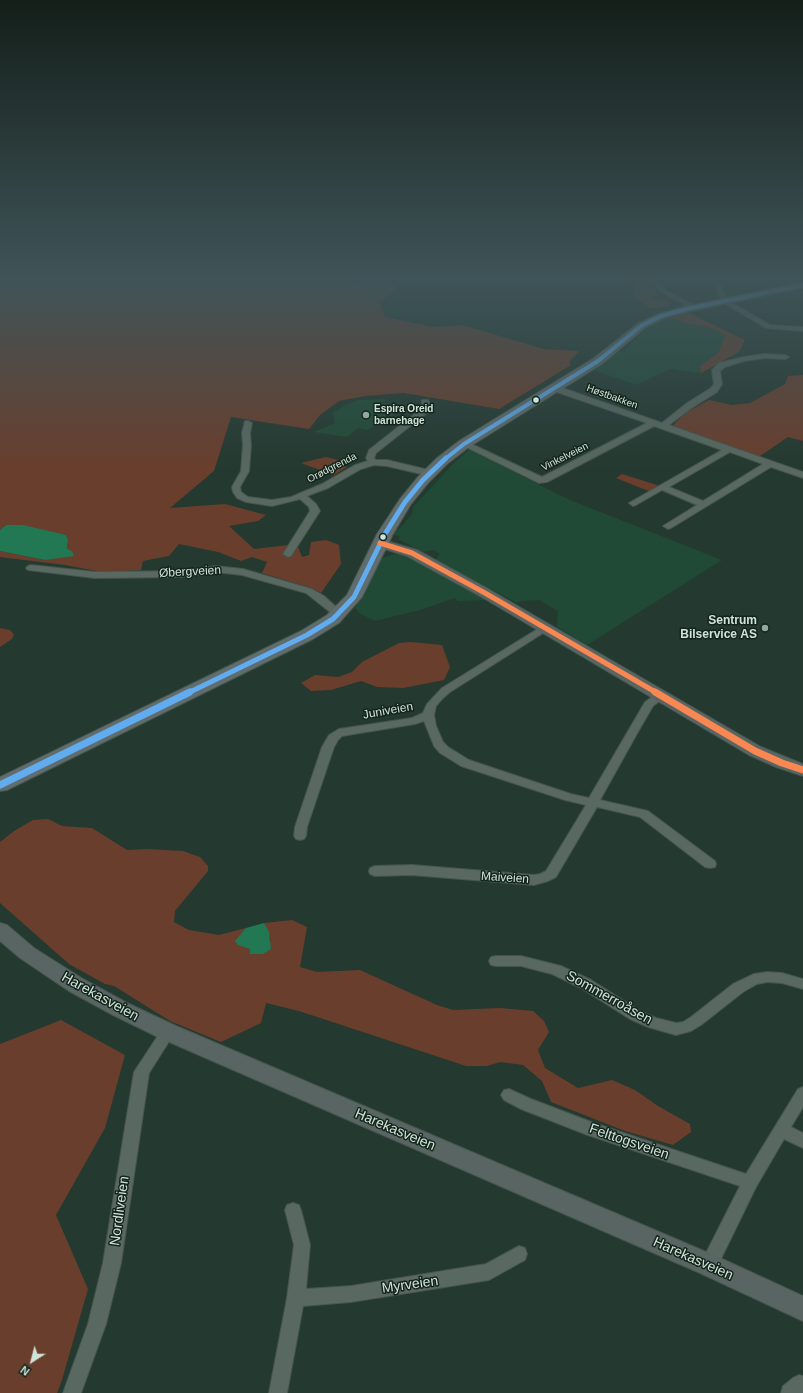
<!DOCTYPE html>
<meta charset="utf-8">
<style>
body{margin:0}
#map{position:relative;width:803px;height:1393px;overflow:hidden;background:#24392f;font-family:Arial,sans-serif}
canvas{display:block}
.north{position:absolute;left:12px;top:1341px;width:40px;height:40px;-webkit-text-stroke:3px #14241c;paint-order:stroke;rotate:216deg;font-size:11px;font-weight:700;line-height:16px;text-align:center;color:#cfe4d8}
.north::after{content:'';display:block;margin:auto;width:14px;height:18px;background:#cfe4d8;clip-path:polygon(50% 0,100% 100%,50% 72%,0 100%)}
</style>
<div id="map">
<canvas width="803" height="1393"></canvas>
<div class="north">N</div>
</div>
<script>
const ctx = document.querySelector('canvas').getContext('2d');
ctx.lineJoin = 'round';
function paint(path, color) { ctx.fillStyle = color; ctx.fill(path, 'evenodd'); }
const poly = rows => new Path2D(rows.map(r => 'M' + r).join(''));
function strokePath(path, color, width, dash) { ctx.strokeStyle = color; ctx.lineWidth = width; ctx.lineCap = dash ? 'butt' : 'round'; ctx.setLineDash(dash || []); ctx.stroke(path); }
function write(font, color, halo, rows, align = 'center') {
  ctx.font = font + ' Arial,sans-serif'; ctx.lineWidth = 3; ctx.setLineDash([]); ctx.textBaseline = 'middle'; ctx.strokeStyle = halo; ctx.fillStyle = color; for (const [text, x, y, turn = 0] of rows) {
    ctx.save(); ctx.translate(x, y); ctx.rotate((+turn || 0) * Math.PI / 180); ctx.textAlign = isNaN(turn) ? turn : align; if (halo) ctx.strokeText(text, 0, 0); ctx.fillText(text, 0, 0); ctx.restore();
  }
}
paint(poly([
 [669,317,689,324,716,329,725,336,718,353,700,366,701,373,670,369,636,385,591,369,617,351,622,352,645,330,654,323],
 [386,399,386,401,382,401,382,403,396,404,400,407,400,411,367,430,358,428,347,437,314,432,335,423,334,415,332,413,346,405,358,400],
 [469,450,570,500,722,560,587,645,557,627,558,611,539,600,522,601,517,603,436,560,440,554,433,550,423,552,398,539,400,537,392,534,403,525,412,514,413,507,453,464],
 [395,554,408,556,487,599,486,600,458,601,455,598,420,610,375,621,359,613,355,608,382,558]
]), '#204a36');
paint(poly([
 [0,277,337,277,357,284,386,287,395,284,395,291,380,302,385,317,434,327,462,325,544,349,579,351,569,362,571,365,499,409,404,393,365,396,339,401,320,415,309,429,231,417,214,471,170,508,225,504,266,515,258,521,229,526,254,549,297,544,302,557,309,555,311,542,326,540,339,545,341,564,321,593,312,588,262,573,267,562,252,557,241,561,218,552,179,544,169,556,143,561,141,570,102,572,65,565,0,557,0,551,45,560,67,550,68,539,66,535,6,525,0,530],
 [617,277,640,277,660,295,652,296,651,298,655,300,665,300,670,303,669,306,651,308,634,297,634,286],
 [687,312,745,340,739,352,701,373,700,366,718,353,725,336,716,329,689,324,669,317],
 [803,375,803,441,788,437,757,458,671,427,687,412,709,400,732,405,750,403,785,384,788,376],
 [326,457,342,461,339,464,347,467,334,475,301,463],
 [622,474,657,485,659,487,651,492,616,478],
 [0,628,10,630,14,635,12,639,0,647],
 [411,642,442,645,450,667,444,680,403,688,377,687,361,681,331,690,311,691,301,683,315,675,338,677,352,672,362,662,399,643],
 [48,819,62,826,92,828,127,850,147,849,183,851,200,857,208,866,208,871,175,911,174,922,189,930,219,935,246,928,245,929,271,941,264,923,292,920,307,927,300,967,317,972,360,970,437,1005,453,1010,500,1008,533,1011,544,1021,549,1032,538,1050,545,1068,578,1088,612,1080,635,1090,658,1106,690,1124,691,1132,673,1145,625,1131,551,1102,542,1081,523,1065,500,1062,487,1066,466,1066,299,1011,266,1003,261,1023,221,1042,170,1021,114,986,105,984,69,964,0,903,0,842,14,831,33,820],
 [61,1020,125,1055,105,1128,56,1215,88,1289,62,1380,57,1393,0,1393,0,1044]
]), '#6a3e2c');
paint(poly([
 [6,525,23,525,66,535,68,539,67,549,72,551,74,556,45,560,0,551,0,530],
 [264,923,269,932,271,949,263,954,250,954,250,949,238,945,235,941,246,928]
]), '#217852');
const street = poly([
 [644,277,651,277,667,291,697,307,692,308,663,293,644,277],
 [712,277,718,277,725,296,729,301,770,325,803,327,803,331,766,328,722,302,712,277],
 [765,354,785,355,789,357,785,359,765,358,744,361,725,367,720,371,722,384,717,392,693,407,669,425,803,472,803,478,771,467,671,528,668,529,663,526,697,505,662,490,636,505,633,506,629,503,722,450,654,426,547,482,539,483,460,444,464,442,467,442,542,477,647,423,551,390,551,386,557,386,662,423,687,403,711,388,714,384,712,370,719,363,743,357,765,354],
 [730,452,763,464,703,501,669,487,730,452],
 [422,400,428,400,429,402,430,406,428,412,376,453,374,458,376,460,387,460,433,471,434,473,433,475,430,476,387,466,374,465,361,469,328,488,307,496,316,504,320,511,291,556,288,557,283,554,310,511,309,507,300,499,272,506,246,502,237,498,233,492,232,487,241,471,243,445,242,433,245,421,248,421,252,423,250,433,251,445,249,471,240,487,241,492,248,497,272,500,291,497,322,484,355,465,368,461,366,458,369,450,421,409,422,400],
 [31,565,95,572,182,571,215,566,243,569,312,589,324,596,344,614,339,617,335,616,306,593,242,575,215,572,182,577,95,578,28,570,26,568,28,566,31,565],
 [544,625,548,626,549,628,548,630,450,692,442,699,436,706,434,715,436,726,443,742,448,747,469,760,571,794,589,798,645,702,656,694,664,694,665,696,664,698,653,706,639,730,600,800,648,811,715,861,716,864,715,867,710,868,705,867,640,817,597,807,556,877,548,881,534,885,412,875,375,876,370,874,369,871,370,868,375,866,412,865,534,875,540,874,546,871,586,805,565,800,461,766,440,753,434,746,424,721,415,724,342,736,338,740,334,747,307,827,306,836,304,839,300,840,296,839,294,836,295,827,322,747,329,735,339,729,412,718,423,713,427,704,442,688,544,625],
 [496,956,521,956,561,966,591,980,640,1011,656,1018,676,1023,683,1022,691,1017,733,984,754,974,767,972,782,973,803,979,803,989,782,983,767,982,757,984,743,992,701,1025,691,1031,676,1035,648,1027,630,1019,581,988,552,974,521,966,496,966,491,965,489,961,491,957,496,956],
 [168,1026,173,1028,175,1032,149,1073,121,1263,106,1324,81,1393,63,1393,88,1324,103,1263,134,1072,163,1028,168,1026],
 [803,1087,803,1107,791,1127,803,1133,803,1148,784,1139,756,1187,715,1271,709,1273,703,1271,700,1265,740,1186,585,1134,521,1109,504,1100,501,1095,504,1090,509,1089,531,1099,594,1123,746,1174,798,1089,803,1087],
 [293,1203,299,1205,301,1210,310,1245,306,1289,351,1286,486,1264,519,1246,525,1248,527,1254,525,1260,489,1280,351,1302,303,1306,287,1393,269,1393,287,1298,294,1245,285,1210,287,1205,293,1203],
 [799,1375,803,1376,803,1393,781,1393,783,1386,793,1378,799,1375]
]);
const secondary = poly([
 [380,539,417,550,490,590,761,747,803,764,803,776,776,767,749,755,480,596,407,556,375,546,373,543,375,540,380,539],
 [0,923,7,925,34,948,83,979,127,1003,176,1026,718,1257,803,1296,803,1321,700,1273,160,1038,113,1015,69,991,20,958,0,941,0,923]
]);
const primary = poly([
 [803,282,803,288,688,312,665,318,645,328,602,364,469,447,447,464,428,483,411,504,393,534,362,597,339,623,313,639,7,790,0,791,0,777,301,631,327,615,347,595,377,534,400,499,418,477,437,458,459,441,594,358,637,324,657,314,682,307,803,282]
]);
strokePath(street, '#44554d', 2);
strokePath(secondary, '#44554d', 2);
strokePath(primary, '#44554d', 2);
paint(street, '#596860');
paint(secondary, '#596563');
paint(primary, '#606c6d');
strokePath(poly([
 [445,459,464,444,598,361,641,326,661,316,686,309,803,285]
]), '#60acee', 4);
strokePath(poly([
 [188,693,307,635,333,619,354,597,385,534,405,502,423,480,446,458]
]), '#60acee', 5);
strokePath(poly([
 [0,785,190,692]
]), '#60acee', 7);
strokePath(poly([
 [380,543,412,553,485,593,657,693]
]), '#f88751', 5);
strokePath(poly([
 [655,692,755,751,782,763,803,770]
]), '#f88751', 7);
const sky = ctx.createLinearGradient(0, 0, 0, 472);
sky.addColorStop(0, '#141f1a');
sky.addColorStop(0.59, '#3f5458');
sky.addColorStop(1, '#3f545800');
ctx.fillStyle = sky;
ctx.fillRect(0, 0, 803, 472);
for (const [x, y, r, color] of [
 [536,400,3.5,"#cfe4d8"],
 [366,415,4,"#93a89d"],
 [383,537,3.5,"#cfe4d8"],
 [765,628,4,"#93a89d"]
]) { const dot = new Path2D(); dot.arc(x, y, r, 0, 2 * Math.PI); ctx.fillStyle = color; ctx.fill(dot); strokePath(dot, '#14241c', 1.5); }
write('10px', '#cfe4d8', '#14241c', [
 ["Høstbakken",612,397,20],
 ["Vinkelveien",565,457,-27],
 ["Orødgrenda",332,468,-27]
]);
write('bold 10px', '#cfe4d8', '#14241c', [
 ["Espira Oreid",374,409],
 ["barnehage",374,421]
], 'left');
write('12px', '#cfe4d8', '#14241c', [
 ["Øbergveien",190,572,-3],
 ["Juniveien",388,711,-10],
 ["Maiveien",505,878,4]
]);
write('bold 12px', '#cfe4d8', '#14241c', [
 ["Sentrum",757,621],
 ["Bilservice AS",757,635]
], 'right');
write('14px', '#cfe4d8', '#14241c', [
 ["Harekasveien",100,997,29],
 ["Sommerroåsen",609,998,29],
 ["Harekasveien",395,1130,23],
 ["Felttogsveien",629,1142,19],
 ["Nordliveien",120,1211,-82],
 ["Harekasveien",693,1259,24],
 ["Myrveien",410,1285,-8]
]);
</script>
